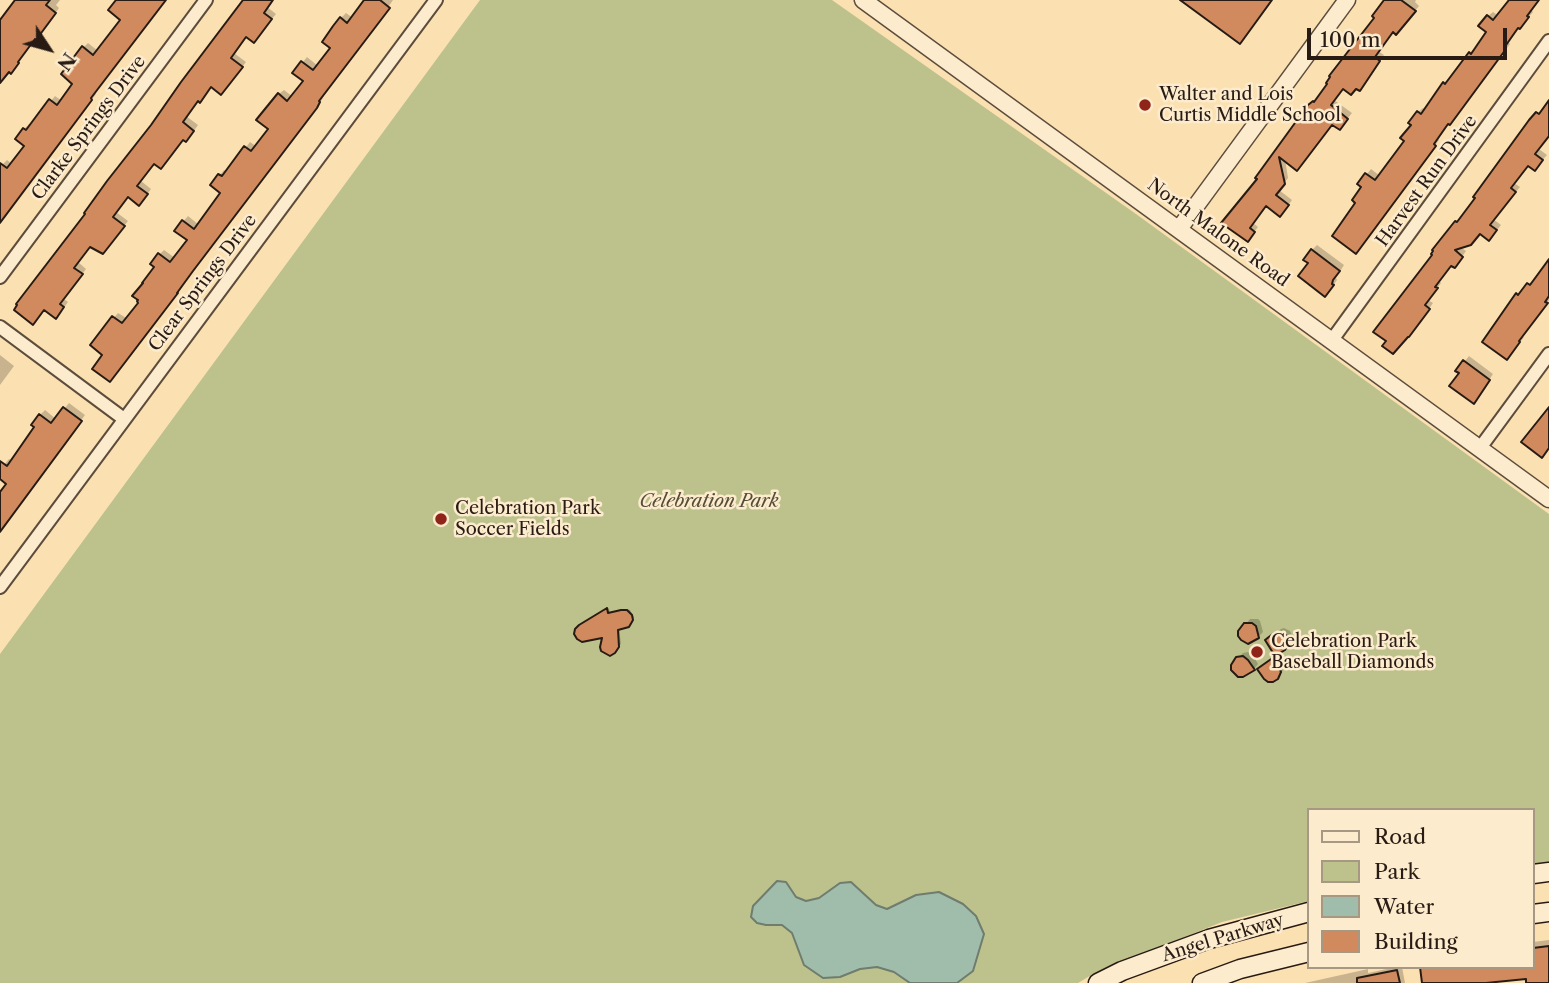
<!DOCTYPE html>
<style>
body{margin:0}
#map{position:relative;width:1549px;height:983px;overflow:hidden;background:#fbe0b2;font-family:"Libre Caslon Text",serif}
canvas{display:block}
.legend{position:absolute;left:1307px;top:808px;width:228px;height:161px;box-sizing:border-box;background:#fcebcd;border:2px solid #a79883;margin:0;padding:9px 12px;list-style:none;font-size:21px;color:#271b14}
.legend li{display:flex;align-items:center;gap:14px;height:35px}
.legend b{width:35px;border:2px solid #a79883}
.north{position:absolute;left:14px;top:14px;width:70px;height:70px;-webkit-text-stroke:5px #fcebcd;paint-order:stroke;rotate:126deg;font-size:19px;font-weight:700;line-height:28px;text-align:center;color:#271b14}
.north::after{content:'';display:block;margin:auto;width:24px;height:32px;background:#271b14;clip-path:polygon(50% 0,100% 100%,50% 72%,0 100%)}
.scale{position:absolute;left:1307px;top:28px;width:200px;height:32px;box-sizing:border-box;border:4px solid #271b14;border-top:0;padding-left:9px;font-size:21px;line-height:24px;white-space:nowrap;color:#271b14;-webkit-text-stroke:5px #fcebcd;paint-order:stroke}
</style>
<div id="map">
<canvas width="1549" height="983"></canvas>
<ul class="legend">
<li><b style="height:9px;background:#fcebcd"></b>Road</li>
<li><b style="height:19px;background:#bdc28d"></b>Park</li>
<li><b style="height:19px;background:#9fbdaa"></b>Water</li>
<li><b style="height:19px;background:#d18a5e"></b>Building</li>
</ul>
<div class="north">N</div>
<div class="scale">100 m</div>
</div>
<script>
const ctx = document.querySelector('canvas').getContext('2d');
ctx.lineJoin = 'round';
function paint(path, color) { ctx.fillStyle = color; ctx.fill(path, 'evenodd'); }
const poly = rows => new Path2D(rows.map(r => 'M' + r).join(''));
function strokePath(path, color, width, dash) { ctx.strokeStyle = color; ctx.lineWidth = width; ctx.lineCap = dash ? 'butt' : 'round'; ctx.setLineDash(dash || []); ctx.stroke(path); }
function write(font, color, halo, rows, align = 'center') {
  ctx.font = font + ' "Libre Caslon Text",serif'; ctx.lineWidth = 5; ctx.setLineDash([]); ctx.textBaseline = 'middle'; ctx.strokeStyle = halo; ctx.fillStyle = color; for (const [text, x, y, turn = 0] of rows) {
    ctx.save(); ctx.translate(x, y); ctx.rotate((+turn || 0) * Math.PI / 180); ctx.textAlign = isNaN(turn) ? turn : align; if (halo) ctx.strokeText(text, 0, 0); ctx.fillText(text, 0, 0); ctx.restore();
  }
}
paint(poly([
 [480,0,832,0,1136,214,1549,514,1549,864,1533,866,1533,810,1309,810,1309,901,1222,922,1093,974,1078,983,0,983,0,654]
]), '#bdc28d');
const water = poly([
 [777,881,786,882,796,897,806,901,819,898,840,883,851,882,876,905,887,909,916,895,939,892,963,904,976,916,984,934,973,971,957,983,910,983,894,972,877,967,860,969,840,977,823,978,804,965,792,933,782,925,766,925,757,923,751,917,753,906,777,881]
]);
paint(water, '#9fbdaa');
strokePath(water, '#6f7c6e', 2);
paint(poly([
 [16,0,60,0,56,5,59,8,49,22,21,56,22,57,16,67,9,70,0,82,0,22],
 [118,0,165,0,94,93,96,94,0,221,0,167,7,160,12,164,26,145,17,138,24,129,29,124,31,126,55,96,62,101,75,84,83,48,88,43,98,51,122,20],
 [246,0,272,0,267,7,276,14,258,36,247,36,234,53,246,62,226,88,212,86,198,99,186,116,198,125,191,135,184,138,154,162,141,181,151,189,144,199,128,195,116,212,128,221,108,247,91,245,78,262,86,269,64,299,68,302,61,312,45,308],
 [363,0,393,0,372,31,322,95,324,96,321,101,293,139,115,375,105,354,92,344,118,313,128,319,140,302,157,266,160,254,164,250,175,258,189,240,176,230,188,216,199,225,222,192,212,185,224,170,227,172,250,142,257,147,271,129,279,94,284,90,293,97,305,80,295,72,307,57,318,66,332,47,341,18,346,13,353,18,365,2],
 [1386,0,1416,0,1415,2,1419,6,1401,28,1394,31,1378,51,1384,55,1364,84,1343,87,1334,100,1352,113,1344,123,1333,123,1285,159,1288,178,1279,190,1292,200,1285,210,1267,204,1253,223,1258,227,1248,240,1259,179,1376,17],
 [1511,0,1538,0,1531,10,1533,12,1507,42,1510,44,1455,118,1450,123,1449,122,1437,138,1439,140,1361,247,1357,202,1364,187,1359,184,1371,169,1380,176,1406,140,1418,112,1423,108,1426,110,1444,83,1449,78,1450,80,1470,53,1475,49,1476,50,1489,32,1488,16,1493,12,1499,16],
 [1549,103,1549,135,1539,149,1547,155,1539,164,1528,164,1514,183,1520,187,1493,219,1501,225,1494,234,1480,232,1460,247,1466,251,1459,261,1452,264,1439,281,1441,283,1428,300,1433,303,1414,331,1434,255,1456,222,1461,217,1462,218,1531,121,1542,109,1544,110],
 [1317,245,1344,265,1336,278,1337,280,1330,290,1310,263,1312,250],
 [1549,262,1549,300,1522,336,1524,337,1512,353,1517,295,1533,280,1535,281],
 [0,355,14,366,0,385],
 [1469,356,1493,374,1478,397,1461,373,1458,370],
 [69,403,85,415,0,532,0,494,8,484,0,476,0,469,9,459,12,461,37,427,40,415,45,410,56,419],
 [609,608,610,613,627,609,630,610,634,617,631,623,619,627,621,644,612,653,604,636,581,625],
 [1250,619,1258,619,1260,621,1263,632,1258,637,1245,625],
 [1284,628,1290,631,1293,637,1287,645,1278,652,1285,666,1282,672,1277,678,1264,665,1277,655,1267,640,1281,629],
 [1248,652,1253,655,1258,664,1254,669,1238,658,1243,653],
 [1549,940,1549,983,1528,983,1527,977,1483,983,1424,983,1533,967,1533,942],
 [1396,967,1402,967,1405,983,1305,983,1368,969,1368,973]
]), '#0003');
const building = poly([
 [15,0,50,0,46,5,56,13,36,40,35,39,18,62,19,63,11,74,9,72,0,83,0,20,15,0],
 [116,0,166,0,91,98,92,100,0,223,0,163,7,168,24,146,15,139,23,128,26,130,49,99,57,105,72,84,61,74,82,46,93,55,120,20,108,10,116,0],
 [243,0,273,0,264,13,272,19,254,43,246,37,231,58,243,67,221,95,211,87,200,103,198,101,183,122,194,131,186,142,183,140,161,169,154,164,137,186,148,194,139,206,128,197,113,217,125,226,103,254,90,247,74,268,83,274,60,304,64,307,56,319,44,310,33,325,14,310,17,305,16,304,85,214,84,213,107,181,151,125,181,82,243,0],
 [364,0,380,0,390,8,319,101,320,102,317,108,193,271,177,293,178,293,110,382,92,369,102,355,90,345,112,316,122,323,138,303,137,301,138,300,132,296,143,283,142,283,154,267,150,264,158,253,170,262,187,240,174,231,182,220,194,229,220,193,210,185,218,174,222,176,244,146,251,151,268,129,256,120,278,93,287,101,303,81,292,73,301,61,313,70,330,48,322,42,333,26,340,17,347,23,364,0],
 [1180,0,1272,0,1240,44,1180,0],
 [1384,0,1401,0,1416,11,1396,35,1393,32,1375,57,1380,61,1360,91,1356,89,1351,95,1343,89,1331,105,1348,119,1340,130,1332,125,1297,171,1279,157,1285,184,1276,195,1289,205,1280,217,1266,206,1250,228,1255,232,1248,242,1221,223,1257,179,1255,178,1308,105,1313,101,1314,102,1327,84,1326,83,1330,77,1329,76,1374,18,1372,16,1384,0],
 [1509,0,1539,0,1527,16,1529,17,1520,29,1518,28,1504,48,1506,49,1450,125,1448,124,1434,144,1436,146,1356,254,1332,236,1355,203,1352,200,1361,187,1357,184,1365,173,1375,180,1404,141,1400,138,1411,125,1408,123,1417,111,1421,114,1443,82,1445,84,1469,52,1471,54,1486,32,1478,26,1487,15,1493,20,1509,0],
 [1549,100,1549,136,1535,154,1543,160,1535,171,1528,166,1511,188,1516,192,1490,225,1497,230,1489,241,1480,234,1471,245,1455,250,1463,257,1455,268,1451,266,1435,287,1438,288,1425,305,1430,309,1409,337,1408,337,1393,354,1382,346,1386,341,1373,332,1432,255,1431,254,1433,251,1432,250,1455,221,1457,222,1475,198,1473,197,1529,120,1536,112,1539,114,1549,100],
 [1311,249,1340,271,1333,280,1332,284,1334,285,1325,297,1298,276,1308,263,1303,260,1311,249],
 [1549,259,1549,296,1545,302,1548,303,1519,341,1520,342,1507,360,1482,342,1516,293,1518,295,1527,283,1530,285,1549,259],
 [1463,360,1490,380,1474,404,1449,386,1459,373,1455,371,1463,360],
 [63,407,82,421,0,532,0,492,6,484,0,479,0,461,7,466,34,427,31,425,39,414,51,423,63,407],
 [1549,407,1549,448,1542,458,1521,442,1549,407],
 [607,608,608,613,621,610,627,610,632,615,633,620,629,627,618,630,619,647,615,653,610,656,601,651,600,647,602,638,582,642,577,639,574,634,575,629,579,625,607,608],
 [1244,623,1252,623,1256,626,1259,638,1248,644,1241,640,1238,636,1238,631,1244,623],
 [1278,632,1286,635,1289,642,1285,650,1275,656,1265,640,1274,633,1278,632],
 [1243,656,1248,660,1255,670,1243,677,1238,677,1231,670,1231,665,1236,657,1243,656],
 [1274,657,1281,672,1278,679,1273,682,1268,682,1264,679,1257,669,1274,657],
 [1549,946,1549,983,1526,983,1526,979,1486,983,1422,983,1420,967,1533,967,1533,948,1549,946],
 [1397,970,1400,983,1357,983,1357,978,1397,970]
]);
paint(building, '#d18a5e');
strokePath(building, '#271b14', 2);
const minor = poly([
 [0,277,206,0],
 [0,327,124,419],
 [1332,340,1549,41],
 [1480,448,1549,354],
 [0,587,436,0]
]);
const tertiary = poly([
 [863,0,1549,499],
 [1179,229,1347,0]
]);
const secondary = poly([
 [1533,874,1549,872],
 [1533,914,1549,912],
 [1098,983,1122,971,1209,939,1309,912],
 [1202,983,1240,969,1309,952]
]);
strokePath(minor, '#5c4c3c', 16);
strokePath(tertiary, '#5c4c3c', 19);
strokePath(secondary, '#271b14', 21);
strokePath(minor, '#fcebcd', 12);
strokePath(tertiary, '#fcebcd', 16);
strokePath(secondary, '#fcebcd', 18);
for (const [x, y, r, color] of [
 [1145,105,7,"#8f2418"],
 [441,519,7,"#8f2418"],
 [1257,652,7,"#8f2418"]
]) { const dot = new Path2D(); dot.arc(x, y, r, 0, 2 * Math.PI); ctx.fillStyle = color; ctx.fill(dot); strokePath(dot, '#fcebcd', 2.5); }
write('18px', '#271b14', '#fcebcd', [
 ["Walter and Lois",1159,95],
 ["Curtis Middle School",1159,116],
 ["Celebration Park",455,509],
 ["Soccer Fields",455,530],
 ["Celebration Park",1271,642],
 ["Baseball Diamonds",1271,663]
], 'left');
write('18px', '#271b14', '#fcebcd', [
 ["Clarke Springs Drive",89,128,-53],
 ["Harvest Run Drive",1427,181,-54],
 ["North Malone Road",1218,233,36],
 ["Clear Springs Drive",203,283,-53],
 ["Angel Parkway",1223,938,-17]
]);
write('italic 18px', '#544d38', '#fcebcd', [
 ["Celebration Park",709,502]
]);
</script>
